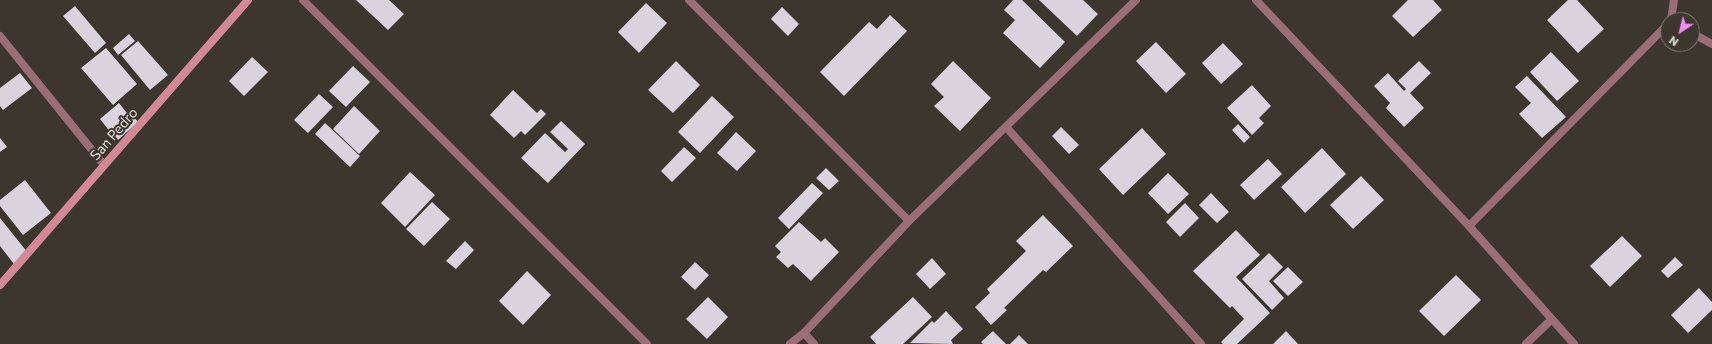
<!DOCTYPE html>
<style>
body{margin:0}
#map{position:relative;width:1712px;height:344px;overflow:hidden;background:#3d362f;font-family:Commissioner,sans-serif}
canvas{display:block}
.north{position:absolute;left:1660px;top:12px;width:40px;height:40px;box-sizing:border-box;background:#3d362f;border:1px solid #7f7a73;border-radius:50%;rotate:215deg;font-size:11px;font-weight:700;line-height:16px;text-align:center;color:#e3dfda}
.north::after{content:'';display:block;margin:auto;width:14px;height:18px;background:#ee8cf8;clip-path:polygon(50% 0,100% 100%,50% 72%,0 100%)}
</style>
<div id="map">
<canvas width="1712" height="344"></canvas>
<div class="north">N</div>
</div>
<script>
const ctx = document.querySelector('canvas').getContext('2d');
ctx.lineJoin = 'round';
function paint(path, color) { ctx.fillStyle = color; ctx.fill(path, 'evenodd'); }
const poly = rows => new Path2D(rows.map(r => 'M' + r).join(''));
function strokePath(path, color, width, dash) { ctx.strokeStyle = color; ctx.lineWidth = width; ctx.lineCap = dash ? 'butt' : 'round'; ctx.setLineDash(dash || []); ctx.stroke(path); }
function write(font, color, halo, rows, align = 'center') {
  ctx.font = font + ' Commissioner,sans-serif'; ctx.lineWidth = 4; ctx.setLineDash([]); ctx.textBaseline = 'middle'; ctx.strokeStyle = halo; ctx.fillStyle = color; for (const [text, x, y, turn = 0] of rows) {
    ctx.save(); ctx.translate(x, y); ctx.rotate((+turn || 0) * Math.PI / 180); ctx.textAlign = isNaN(turn) ? turn : align; if (halo) ctx.strokeText(text, 0, 0); ctx.fillText(text, 0, 0); ctx.restore();
  }
}
paint(poly([
 [356,0,389,0,404,14,388,30],
 [1013,0,1022,0,1065,42,1040,68,1003,33,1015,20,1004,10],
 [1039,0,1083,0,1098,14,1077,36],
 [1408,0,1433,0,1442,10,1413,37,1392,16],
 [1568,0,1577,0,1604,29,1578,53,1547,20],
 [646,3,667,23,639,53,618,32],
 [75,6,106,43,95,53,63,16],
 [782,7,799,24,788,36,771,19],
 [890,15,907,31,844,96,820,72,869,22,877,29],
 [129,34,135,41,118,55,113,48],
 [138,41,168,75,150,90,121,55],
 [1156,42,1186,74,1166,93,1136,61],
 [1223,43,1243,64,1221,84,1202,63],
 [106,48,137,84,113,105,81,68],
 [1551,52,1579,81,1557,101,1530,72],
 [252,57,268,72,244,96,229,81],
 [676,61,700,85,673,113,648,90],
 [953,61,991,98,960,131,934,106,944,97,931,84],
 [1419,61,1431,73,1410,93,1424,108,1404,127,1386,108,1390,103,1374,86,1388,73,1404,91,1406,89,1398,81],
 [353,66,370,82,346,107,329,91],
 [20,73,32,88,3,110,0,106,0,88],
 [1527,76,1566,117,1542,138,1519,114,1531,103,1515,87],
 [1252,85,1271,106,1259,118,1264,123,1252,135,1227,108],
 [513,90,537,113,541,109,546,114,525,135,521,131,514,138,490,115],
 [319,94,333,107,308,133,294,120],
 [712,96,734,117,700,153,678,132],
 [119,103,130,117,111,133,100,119],
 [354,106,380,131,359,154,333,129],
 [134,117,138,122,118,140,113,134],
 [561,121,585,144,548,183,521,158,545,133,565,152,568,149,550,132],
 [325,123,360,156,350,167,315,134],
 [1238,124,1250,137,1244,143,1232,130],
 [1061,127,1079,145,1069,154,1052,136],
 [1142,128,1166,154,1123,195,1099,169],
 [736,132,756,151,737,171,717,153],
 [0,138,7,147,0,152],
 [684,147,696,158,672,182,661,171],
 [1322,148,1346,174,1305,213,1281,187],
 [1268,159,1282,174,1254,200,1240,185],
 [826,168,839,181,829,190,816,178],
 [410,172,435,195,405,227,381,203],
 [1168,173,1189,194,1168,214,1148,193],
 [1361,176,1384,200,1353,229,1330,205],
 [25,180,51,213,23,235,0,206,0,200],
 [812,183,823,193,789,229,778,218],
 [1211,193,1229,212,1217,223,1199,205],
 [432,202,450,219,424,246,406,229],
 [1185,203,1199,218,1180,237,1166,222],
 [1043,215,1073,246,1046,272,1043,270,1004,308,1007,310,991,325,975,307,990,293,987,289,1026,251,1016,241],
 [0,218,28,253,14,264,0,246],
 [799,222,821,242,825,238,839,252,811,281,793,264,788,268,776,257,781,252,775,246],
 [1236,230,1260,255,1236,277,1270,313,1237,344,1223,344,1221,342,1244,319,1232,306,1230,308,1193,271],
 [1622,236,1642,256,1610,287,1590,266],
 [465,241,474,250,456,269,446,261],
 [1269,253,1283,267,1269,281,1284,298,1272,310,1242,279],
 [1675,257,1683,265,1668,278,1661,271],
 [932,258,946,274,930,289,916,274],
 [695,262,709,275,695,290,681,277],
 [1288,267,1303,282,1288,296,1273,281],
 [527,271,551,295,523,325,499,301],
 [1456,275,1481,300,1444,336,1419,311],
 [1699,288,1712,302,1712,310,1688,333,1671,315],
 [708,297,728,317,707,339,686,319],
 [913,297,932,317,903,344,876,344,870,337],
 [946,311,963,329,951,340,953,344,910,343,932,321,934,323],
 [993,331,1006,344,983,344,981,342],
 [1286,331,1298,344,1273,344],
 [1019,335,1028,344,1010,344]
]), '#d9d3dd');
strokePath(poly([
 [303,0,647,344],
 [689,0,909,221],
 [1256,0,1469,226,1574,344],
 [1671,20,1674,0],
 [1692,33,1712,44],
 [0,36,104,165],
 [1006,127,1201,344],
 [1469,226,1668,24],
 [804,333,814,344],
 [790,344,804,333,909,221,1136,0],
 [1526,344,1552,319]
]), '#9b6d74', 8);
strokePath(poly([
 [0,285,248,0]
]), '#d38995', 8);
write('14px', '#e3dfda', '#3d362f', [
 ["San Pedro",114,134,-49]
]);
</script>
